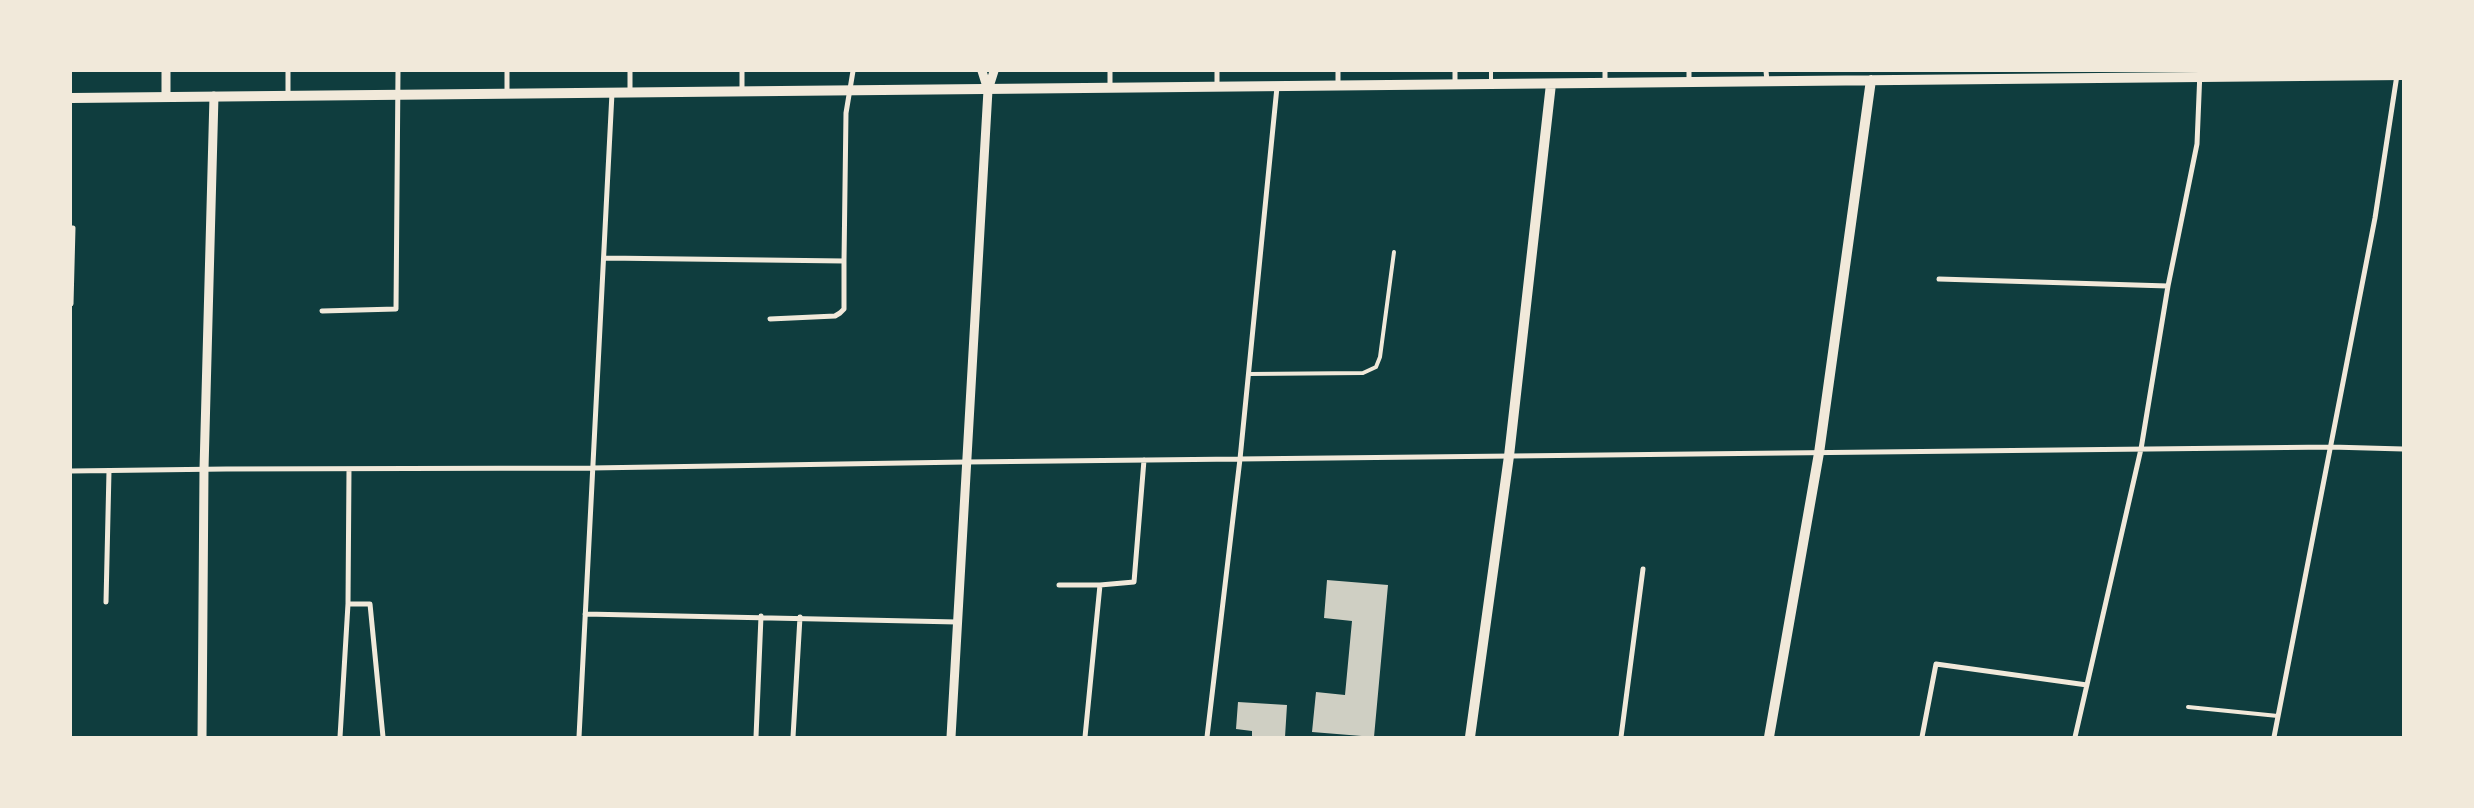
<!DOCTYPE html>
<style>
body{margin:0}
#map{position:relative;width:2474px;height:808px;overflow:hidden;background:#0f3d3e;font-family:"Fira Sans Condensed",sans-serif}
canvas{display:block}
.frame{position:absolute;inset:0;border:72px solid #f1e9da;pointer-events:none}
</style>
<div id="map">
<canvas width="2474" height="808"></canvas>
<div class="frame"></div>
</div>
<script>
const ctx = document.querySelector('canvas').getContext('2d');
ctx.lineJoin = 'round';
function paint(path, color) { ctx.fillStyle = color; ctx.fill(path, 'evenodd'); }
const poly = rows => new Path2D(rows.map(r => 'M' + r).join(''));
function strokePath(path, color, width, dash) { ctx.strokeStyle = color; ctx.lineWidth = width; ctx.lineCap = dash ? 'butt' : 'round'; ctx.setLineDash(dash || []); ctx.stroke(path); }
paint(poly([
 [1327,580,1388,585,1374,737,1312,732,1316,692,1345,695,1352,621,1324,618],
 [1238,702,1287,705,1285,737,1252,737,1252,731,1236,729]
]), '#cfcfc3');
strokePath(poly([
 [1491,71,1491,83],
 [1249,374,1363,373,1376,367,1380,357,1394,252],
 [2188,707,2278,716]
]), '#f1e9da', 4);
strokePath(poly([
 [288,71,288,95],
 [507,71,507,93],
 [630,71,630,93],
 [1338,71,1338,86],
 [1455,71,1455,85],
 [1689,71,1689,82],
 [1766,71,1767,81],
 [1605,83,1605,71],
 [1217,87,1217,71],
 [1110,88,1110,71],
 [742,91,742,71],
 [71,228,73,228,71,304],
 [605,258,844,261,846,113,853,71],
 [1939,279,2168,286],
 [322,311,396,309,398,71],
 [770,319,835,316,840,313,844,309,844,261],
 [71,471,226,469,591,468,966,462,2331,447,2403,449],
 [1059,585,1100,585],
 [106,602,109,471],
 [348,604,370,604,383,737],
 [585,614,957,622],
 [340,737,348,604,349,469],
 [579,737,612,93],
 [756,737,761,616],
 [793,737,800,617],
 [1085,737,1100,585,1134,582,1144,460],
 [1207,737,1240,459,1277,87],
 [1621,737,1643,569],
 [1922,737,1936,664,2087,685],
 [2075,737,2141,449,2168,286,2197,144,2200,71],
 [2274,737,2375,218,2397,75]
]), '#f1e9da', 5);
strokePath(poly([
 [988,90,994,71],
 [166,96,166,71],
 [202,737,204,469,214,96],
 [951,737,988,90,982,71]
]), '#f1e9da', 9);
strokePath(poly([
 [71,98,2403,75],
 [1470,737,1509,456,1551,84],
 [1769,737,1819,453,1871,80]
]), '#f1e9da', 10);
</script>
